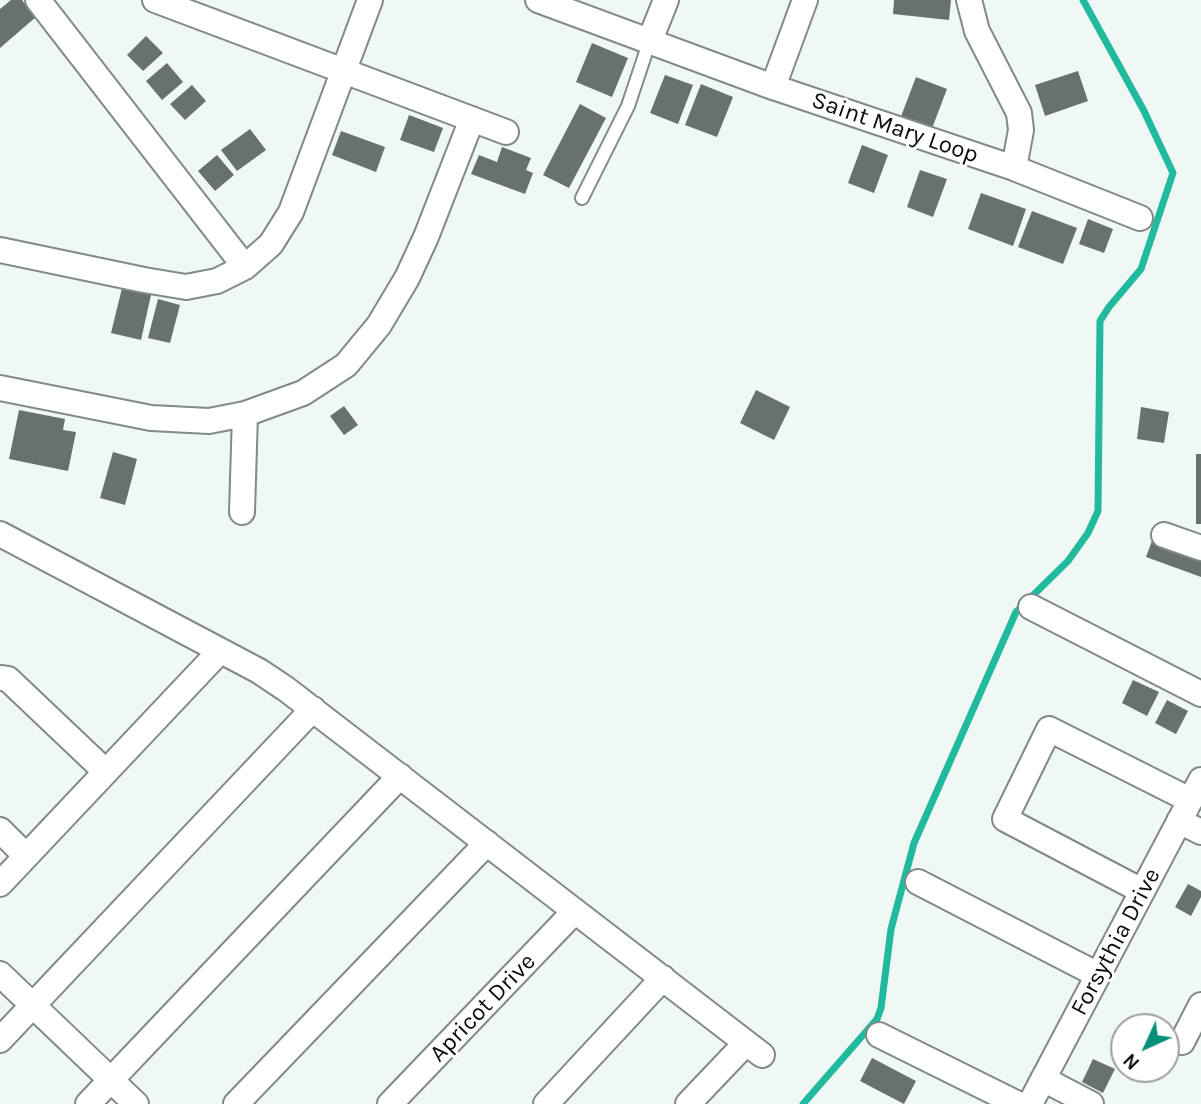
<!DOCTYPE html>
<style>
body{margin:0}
#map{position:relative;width:1201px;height:1104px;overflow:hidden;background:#eff8f5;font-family:Karla,sans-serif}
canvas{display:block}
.north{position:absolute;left:1110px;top:1013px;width:70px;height:70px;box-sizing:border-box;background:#fff;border:2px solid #9d9f9e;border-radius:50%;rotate:225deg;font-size:19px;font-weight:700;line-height:28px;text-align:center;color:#0b0e0d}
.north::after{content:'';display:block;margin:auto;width:24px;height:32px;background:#059079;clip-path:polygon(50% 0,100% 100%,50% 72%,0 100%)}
</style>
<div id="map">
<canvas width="1201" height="1104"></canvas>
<div class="north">N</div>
</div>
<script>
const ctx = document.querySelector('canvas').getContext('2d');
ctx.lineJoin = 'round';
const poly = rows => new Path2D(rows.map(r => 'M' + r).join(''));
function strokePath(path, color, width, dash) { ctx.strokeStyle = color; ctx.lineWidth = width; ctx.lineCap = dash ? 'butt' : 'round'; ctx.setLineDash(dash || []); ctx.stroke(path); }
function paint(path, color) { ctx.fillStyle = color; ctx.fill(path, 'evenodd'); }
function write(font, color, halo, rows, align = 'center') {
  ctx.font = font + ' Karla,sans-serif'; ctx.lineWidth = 6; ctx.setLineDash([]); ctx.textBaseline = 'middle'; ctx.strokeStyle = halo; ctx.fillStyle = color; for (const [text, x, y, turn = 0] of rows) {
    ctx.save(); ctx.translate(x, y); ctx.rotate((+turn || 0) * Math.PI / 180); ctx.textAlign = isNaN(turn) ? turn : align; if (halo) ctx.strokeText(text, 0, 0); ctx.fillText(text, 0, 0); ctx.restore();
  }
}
strokePath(poly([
 [803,1104,877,1019,881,1008,891,929,914,843,1016,612,1068,561,1088,533,1098,511,1100,321,1109,307,1141,269,1173,173,1144,111,1083,0]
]), '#21ba9e', 7);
paint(poly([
 [11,0,22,0,36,17,0,48,0,9],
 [894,0,951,0,949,20,893,14],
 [146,36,163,53,143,71,127,55],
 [592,43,628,58,612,97,576,82],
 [167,63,183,82,162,100,146,81],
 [1078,71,1088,101,1045,116,1035,85],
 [665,75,693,85,678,124,650,113],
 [916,77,947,89,931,131,900,119],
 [701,84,733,97,717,137,685,125],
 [192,85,206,101,185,120,170,104],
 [580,104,606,118,569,188,543,175],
 [409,115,443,128,434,152,400,140],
 [250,129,266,150,237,171,221,150],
 [341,131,385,147,376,172,332,155],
 [862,145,888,155,874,193,848,183],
 [502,147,531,158,526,170,533,173,525,194,471,174,479,155,497,162],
 [217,155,234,175,215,191,198,171],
 [920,170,947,179,933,217,907,207],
 [981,193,1026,209,1013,246,968,229],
 [1032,211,1077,228,1063,264,1018,247],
 [1088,219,1113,229,1104,253,1079,244],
 [122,288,151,295,141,340,111,333],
 [158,299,180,305,170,343,148,338],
 [756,390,790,407,774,440,740,423],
 [344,406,358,425,344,435,330,416],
 [1141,407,1169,412,1164,443,1137,439],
 [19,410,65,419,63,430,76,432,68,471,9,459],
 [113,452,137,459,125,505,100,498],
 [1196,454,1201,454,1201,524,1196,524],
 [1153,538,1201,556,1201,577,1146,557],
 [1133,680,1159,692,1147,716,1122,703],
 [1167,700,1188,711,1176,734,1155,723],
 [1188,884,1201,891,1201,897,1191,916,1175,907],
 [872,1058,916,1081,904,1104,860,1081],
 [1093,1059,1115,1069,1103,1093,1082,1082]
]), '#68716e');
const service = poly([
 [582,198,628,106,650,40]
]);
const minor = poly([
 [38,0,245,267],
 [155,0,506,132],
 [538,0,773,87,1014,168,1140,218],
 [969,0,977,31,1019,113,1021,130,1014,168],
 [650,40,666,0],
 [773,87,805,0],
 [0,250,144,280,186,287,217,281,245,267,271,244,291,212,370,0],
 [0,388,151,418,209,421,245,414,303,393,346,365,379,325,407,278,426,237,472,119],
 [242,512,245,414],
 [0,534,259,671,286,689,762,1055],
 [1164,535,1201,548],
 [1031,607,1201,694],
 [0,678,8,679,106,772],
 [1179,821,1201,832],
 [0,830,26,856],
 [918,882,1098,975],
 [0,884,220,651],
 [1142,891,1005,819,1049,729,1190,800],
 [0,974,136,1104],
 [879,1035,1018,1104],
 [0,1040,313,709],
 [1182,1042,1201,1005],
 [1043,1079,1091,1104],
 [88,1104,400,776],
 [236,1104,487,843],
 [390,1104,575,911],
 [546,1104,663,978],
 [688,1104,746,1043],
 [1030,1104,1201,780]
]);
strokePath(service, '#818a87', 16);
strokePath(minor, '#818a87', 28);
strokePath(service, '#fff', 12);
strokePath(minor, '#fff', 24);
write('24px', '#0b0e0d', '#fff', [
 ["Saint Mary Loop",895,128,19],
 ["Forsythia Drive",1116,942,-62],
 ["Apricot Drive",483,1008,-46]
]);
</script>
